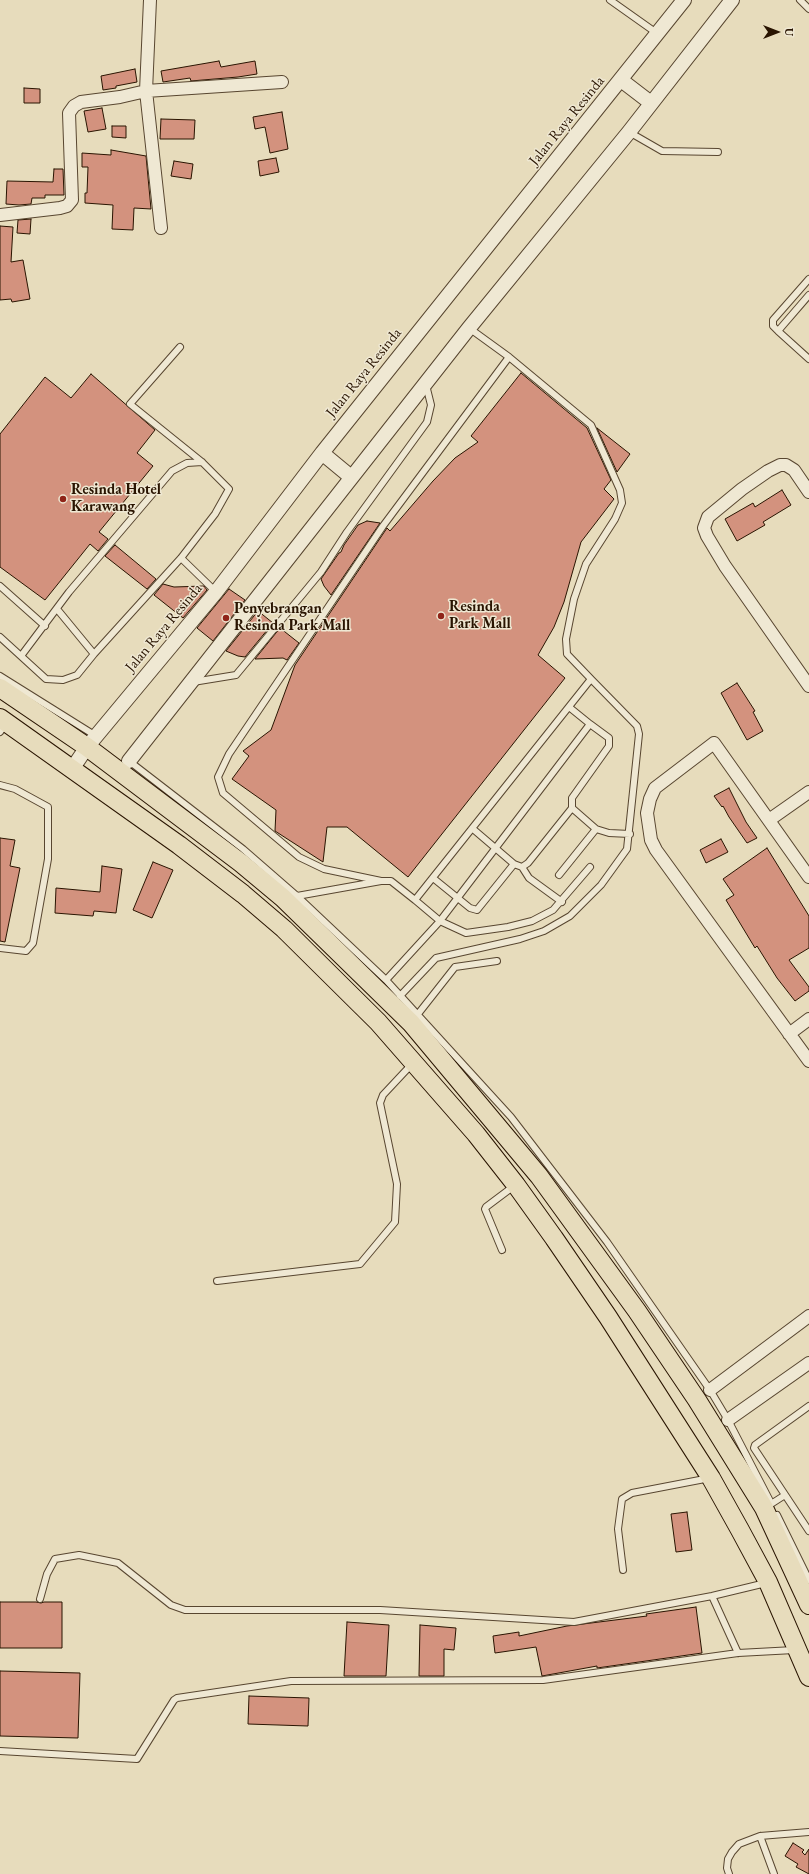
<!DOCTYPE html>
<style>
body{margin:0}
#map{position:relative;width:809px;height:1874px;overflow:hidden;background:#e7dcbc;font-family:"EB Garamond",serif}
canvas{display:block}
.north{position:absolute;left:757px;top:12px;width:40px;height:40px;-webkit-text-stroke:3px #efe8d3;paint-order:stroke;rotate:90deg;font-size:11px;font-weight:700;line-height:16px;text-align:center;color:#291401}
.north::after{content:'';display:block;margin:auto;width:14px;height:18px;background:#291401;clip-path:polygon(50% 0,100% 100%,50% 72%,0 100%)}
</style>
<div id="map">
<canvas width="809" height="1874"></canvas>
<div class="north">U</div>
</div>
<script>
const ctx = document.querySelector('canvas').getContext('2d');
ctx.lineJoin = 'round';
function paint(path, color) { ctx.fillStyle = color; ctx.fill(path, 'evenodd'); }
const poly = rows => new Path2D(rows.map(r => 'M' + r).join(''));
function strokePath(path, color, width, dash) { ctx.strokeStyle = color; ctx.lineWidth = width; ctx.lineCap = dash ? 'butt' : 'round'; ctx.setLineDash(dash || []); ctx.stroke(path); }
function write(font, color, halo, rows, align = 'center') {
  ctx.font = font + ' "EB Garamond",serif'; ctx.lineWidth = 3; ctx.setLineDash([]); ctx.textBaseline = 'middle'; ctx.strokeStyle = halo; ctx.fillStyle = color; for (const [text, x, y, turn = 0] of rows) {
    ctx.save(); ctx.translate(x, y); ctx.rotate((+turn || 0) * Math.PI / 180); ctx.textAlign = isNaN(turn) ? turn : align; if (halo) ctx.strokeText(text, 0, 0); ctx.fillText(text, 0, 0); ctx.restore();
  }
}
const building = poly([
 [219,61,221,67,255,61,257,74,238,77,191,81,190,78,163,82,161,71,219,61],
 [135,69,137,82,116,86,116,88,103,90,101,76,135,69],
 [24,88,40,89,40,103,24,103,24,88],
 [102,108,106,129,88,132,84,111,102,108],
 [282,112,288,149,270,153,265,127,255,129,253,117,282,112],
 [161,119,195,120,194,139,160,139,161,119],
 [112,126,126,126,126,138,112,137,112,126],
 [111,150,146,156,151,209,134,208,133,230,112,229,113,205,85,203,85,193,87,193,88,167,82,167,82,153,111,155,111,150],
 [276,158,279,172,260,176,258,161,276,158],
 [174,161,193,164,191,179,171,176,174,161],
 [54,169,63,169,64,195,45,195,45,198,32,198,31,204,19,205,6,204,7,181,53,182,54,169],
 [31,219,30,234,17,233,18,220,31,219],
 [0,226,13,227,11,262,23,260,30,299,12,302,11,299,0,300,0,226],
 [521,373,587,428,611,480,604,489,614,499,581,542,564,602,554,627,538,655,565,678,408,877,347,827,327,827,323,862,275,831,276,810,232,779,249,756,243,751,271,730,295,665,387,528,390,531,433,481,455,458,478,442,471,436,521,373],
 [91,374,155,430,137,453,153,466,99,532,108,539,98,551,90,544,45,600,0,567,0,434,45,377,71,398,91,374],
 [597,428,630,454,617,472,597,428],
 [782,490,791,505,763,522,765,525,737,541,725,519,753,503,755,507,782,490],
 [367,521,380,523,331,595,324,586,321,579,339,553,341,552,344,545,358,525,367,521],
 [115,545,156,579,147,589,105,556,115,545],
 [163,584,174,587,204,586,207,590,183,618,154,595,163,584],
 [229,589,245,600,213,641,197,628,229,589],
 [258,611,273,623,245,657,238,656,226,651,258,611],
 [280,628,299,643,287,660,283,658,255,659,280,628],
 [737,683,755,711,753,712,763,731,747,740,721,693,737,683],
 [729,788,746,822,757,838,747,843,729,817,723,806,722,807,714,796,729,788],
 [0,838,15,840,10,866,20,868,5,942,0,941,0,838],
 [721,839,728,852,706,863,700,850,721,839],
 [767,848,809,916,809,948,789,960,809,987,809,991,795,1001,777,978,757,946,755,948,726,900,734,895,723,879,767,848],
 [153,862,173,870,152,918,133,910,153,862],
 [102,866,122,869,116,913,94,911,93,916,55,913,56,888,100,892,102,866],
 [687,1512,692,1550,676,1552,671,1514,687,1512],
 [0,1602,36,1602,41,1603,44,1602,62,1602,62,1648,0,1648,0,1602],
 [696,1607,702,1653,597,1668,597,1666,542,1676,536,1647,495,1653,493,1636,519,1632,519,1636,567,1626,647,1616,646,1614,696,1607],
 [347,1622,389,1625,386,1676,344,1676,347,1622],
 [420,1625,456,1628,454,1650,444,1649,444,1676,419,1676,420,1625],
 [0,1671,80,1673,78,1738,0,1736,0,1671],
 [249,1696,309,1698,308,1726,248,1724,249,1696],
 [793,1843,804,1850,802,1852,805,1855,809,1849,809,1874,796,1867,798,1864,785,1856,793,1843]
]);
paint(building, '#d3927e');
strokePath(building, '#291401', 1);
const service = poly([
 [610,0,658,34],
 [800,0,809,9],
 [629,132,662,151,718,152],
 [809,279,773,320,773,326,778,331,809,359],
 [469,328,509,357],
 [778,331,809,295],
 [181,558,216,592],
 [0,586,45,626],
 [57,609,94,654,181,558,215,514,229,489,202,462,130,404,180,347],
 [0,637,46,679,63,680,77,675,94,654],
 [21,656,69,592,172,471,187,463,202,462],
 [0,676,96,736],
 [193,682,236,675,321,572,347,532,427,422,431,405,426,385],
 [0,732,6,724],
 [129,761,243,849,297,896,386,980,511,1117,607,1242,710,1390,728,1420,771,1503],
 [0,785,15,789,48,807,48,859,33,943,26,951,0,948],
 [473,829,514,864],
 [596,829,609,833,630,834],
 [522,867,529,878,562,902],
 [559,875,596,829,572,808],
 [433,878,470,908,477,910,514,864,522,867,528,863,572,808,572,798,609,746,609,738,590,724],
 [297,896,381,881,391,881,415,900,591,679,567,654,566,639,574,599,586,564,615,519,622,503,620,490,591,425,509,357,383,526,229,754,218,777,223,793,299,857,324,869,381,881],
 [415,900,440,921,466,933,508,927,532,921,553,910,590,867],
 [386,980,440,921,590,724,569,707],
 [400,996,436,958,520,939,544,931,570,916,601,885,627,849,639,734,637,726,591,679],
 [418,1014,455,967,497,961],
 [502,1250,485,1209,486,1207,514,1186],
 [217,1281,360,1264,395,1222,397,1184,380,1103,383,1095,412,1064],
 [809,1406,755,1445,754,1448,809,1531],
 [771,1504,785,1495],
 [777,1515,809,1580],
 [623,1570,618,1529,622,1499,632,1493,710,1478],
 [712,1596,738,1653],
 [40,1599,47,1574,55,1559,79,1555,118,1563,171,1605,185,1610,380,1610,574,1622,712,1596,766,1583],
 [0,1751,137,1759,174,1700,177,1698,291,1681,543,1680,738,1653,794,1650],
 [760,1836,774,1874],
 [729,1874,727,1868,728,1859,732,1852,739,1844,760,1836,809,1832]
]);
const minor = poly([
 [150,0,146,91,161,228],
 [0,215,60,208,67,206,72,200,69,113,74,106,81,102,120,97,146,91,282,82],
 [809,492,794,470,786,465,780,465,768,471,742,489,708,517,704,528,707,536,725,566,809,686],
 [769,820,809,792],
 [809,877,714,743,655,788,650,799,647,813,651,840,656,850,809,1061],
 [789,1034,809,1019],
 [710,1390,809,1316],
 [728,1420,809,1363]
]);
const tertiary = poly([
 [621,80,651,103],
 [322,453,351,477],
 [129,761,469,328,629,132,732,0],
 [72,769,87,747,216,592,322,453,684,0]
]);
const primary = poly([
 [0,688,87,747,241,863,283,898,411,1023,539,1176,637,1311,697,1400,764,1508,809,1605],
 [0,718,179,845,243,894,284,929,378,1022,476,1134,516,1185,554,1238,608,1317,711,1478,740,1530,768,1582,809,1677]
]);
strokePath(service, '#584630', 8);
strokePath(minor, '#584630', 14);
strokePath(tertiary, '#584630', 16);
strokePath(primary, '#291401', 20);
strokePath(service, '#efe8d3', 6);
strokePath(minor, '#efe8d3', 12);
strokePath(tertiary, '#efe8d3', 14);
strokePath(primary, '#e7dcbc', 18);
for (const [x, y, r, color] of [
 [63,499,4,"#8f2418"],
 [441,616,4,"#8f2418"],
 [226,618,4,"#8f2418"]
]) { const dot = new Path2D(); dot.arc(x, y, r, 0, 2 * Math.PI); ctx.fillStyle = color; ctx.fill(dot); strokePath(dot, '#efe8d3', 1.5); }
write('15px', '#291401', '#efe8d3', [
 ["Jalan Raya Resinda",567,121,-51],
 ["Jalan Raya Resinda",364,373,-51],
 ["Jalan Raya Resinda",164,628,-50]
]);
write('bold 15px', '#291401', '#efe8d3', [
 ["Resinda Hotel",71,490],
 ["Karawang",71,507],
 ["Resinda",449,607],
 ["Park Mall",449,624],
 ["Penyebrangan",234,609],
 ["Resinda Park Mall",234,626]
], 'left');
</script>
